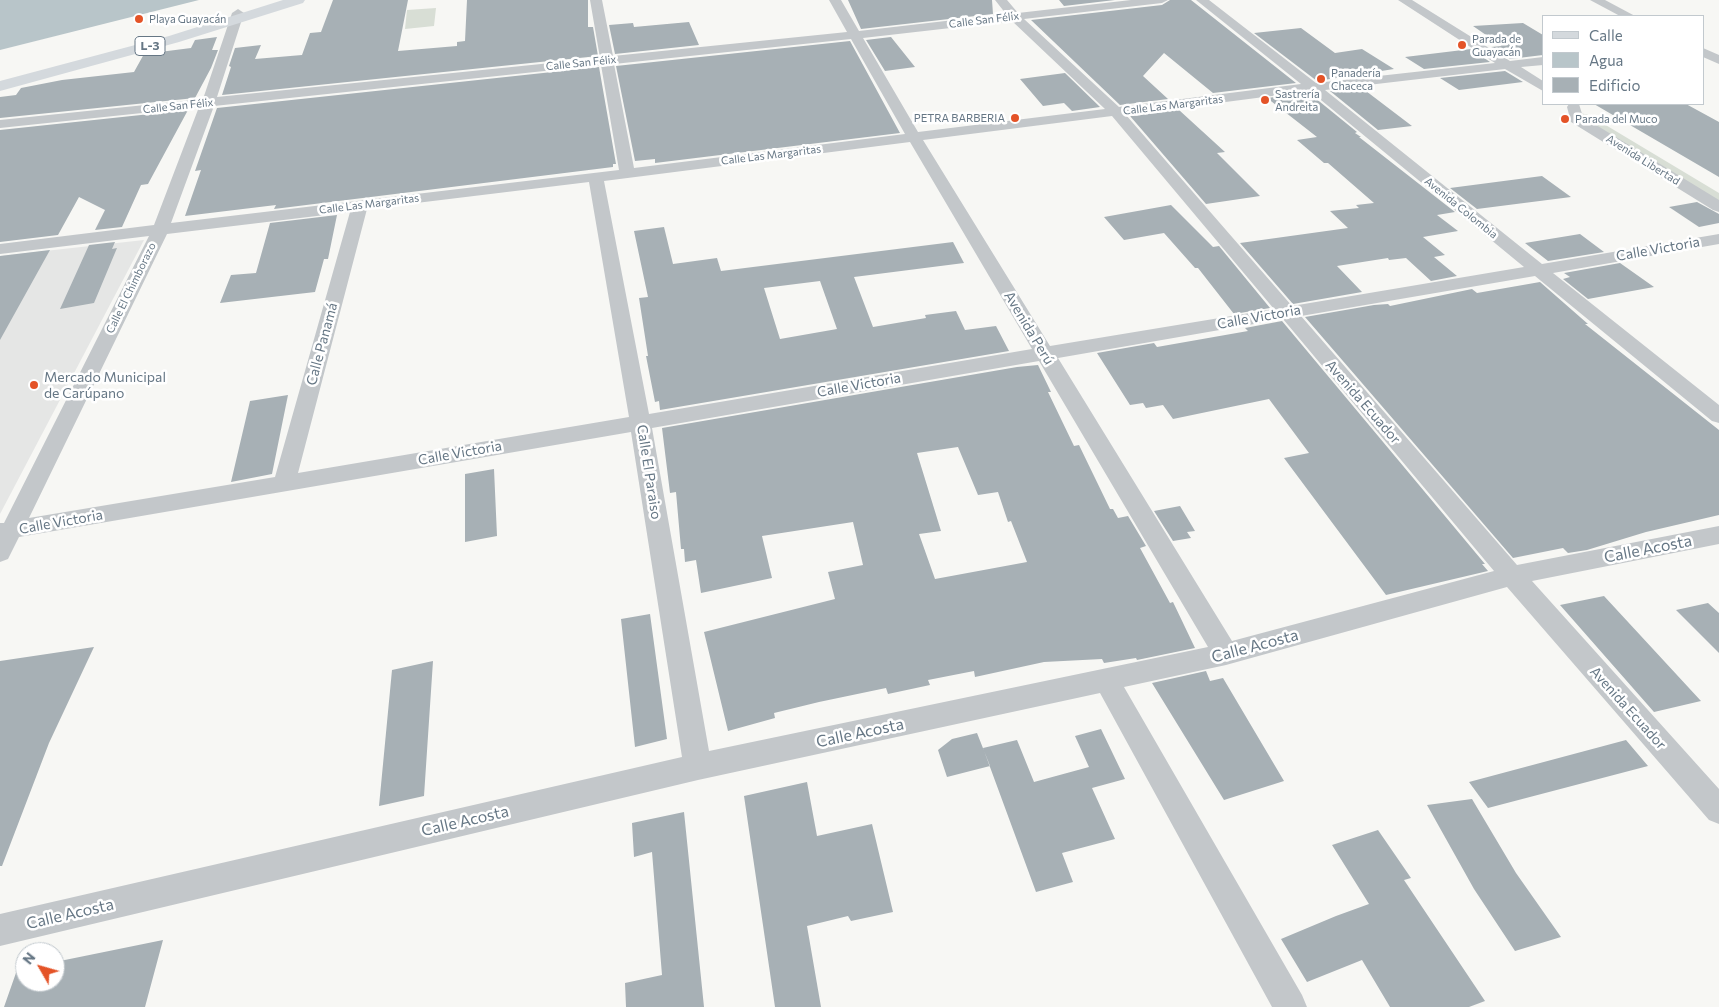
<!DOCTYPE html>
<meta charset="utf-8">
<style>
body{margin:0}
#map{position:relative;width:1719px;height:1007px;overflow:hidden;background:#f7f7f4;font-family:Commissioner,sans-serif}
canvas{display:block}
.legend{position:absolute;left:1542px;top:15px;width:162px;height:90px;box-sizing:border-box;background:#fff;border:1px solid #c2c9ce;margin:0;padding:6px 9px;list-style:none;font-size:15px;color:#667785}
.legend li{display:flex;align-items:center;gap:10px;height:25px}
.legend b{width:25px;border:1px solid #c2c9ce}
.north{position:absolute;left:15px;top:942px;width:50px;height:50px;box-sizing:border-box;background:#fff;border:1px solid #c2c9ce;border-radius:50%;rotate:308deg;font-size:14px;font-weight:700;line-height:20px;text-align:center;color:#667785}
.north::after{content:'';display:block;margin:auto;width:18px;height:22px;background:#e45327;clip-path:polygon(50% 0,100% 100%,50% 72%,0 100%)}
</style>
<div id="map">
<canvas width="1719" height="1007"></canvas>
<ul class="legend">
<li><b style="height:6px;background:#d4d9dd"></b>Calle</li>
<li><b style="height:14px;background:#b8c5c9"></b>Agua</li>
<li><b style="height:14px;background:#a7b0b5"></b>Edificio</li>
</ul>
<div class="north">N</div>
</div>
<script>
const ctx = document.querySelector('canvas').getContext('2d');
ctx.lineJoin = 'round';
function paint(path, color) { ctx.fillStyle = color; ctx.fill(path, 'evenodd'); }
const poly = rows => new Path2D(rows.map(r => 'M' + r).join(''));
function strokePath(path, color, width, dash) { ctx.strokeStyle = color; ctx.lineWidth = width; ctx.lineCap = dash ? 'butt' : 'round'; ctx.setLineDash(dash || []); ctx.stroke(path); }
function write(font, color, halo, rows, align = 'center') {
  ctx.font = font + ' Commissioner,sans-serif'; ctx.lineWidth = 5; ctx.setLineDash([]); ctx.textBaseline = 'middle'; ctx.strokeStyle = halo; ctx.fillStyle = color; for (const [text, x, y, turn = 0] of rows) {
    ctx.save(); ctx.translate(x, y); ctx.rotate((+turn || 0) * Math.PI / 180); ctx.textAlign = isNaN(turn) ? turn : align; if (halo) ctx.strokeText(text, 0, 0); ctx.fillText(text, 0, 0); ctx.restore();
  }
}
paint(poly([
 [144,240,0,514,0,256]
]), '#e5e6e5');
paint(poly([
 [436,8,434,26,405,29,407,10],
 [1580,113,1589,115,1719,193,1719,202,1582,118]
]), '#d8ded5');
paint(poly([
 [0,0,199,0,0,50]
]), '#b8c5c9');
paint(poly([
 [333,0,408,0,398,51,457,46,457,42,465,41,467,0,588,0,588,27,593,27,598,56,222,95,231,67,229,66,235,48,261,45,255,59,302,55,310,33,321,32],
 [848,0,992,0,993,14,861,29],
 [1059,0,1115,0,1064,6],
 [1170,0,1191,0,1296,83,1213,93,1164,53,1143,76,1168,99,1120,105,1031,20,1162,5],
 [689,22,699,45,615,54,609,25,633,23,634,27],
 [1523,23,1543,35,1543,55,1510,59,1491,47,1502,46,1473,26],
 [1301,28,1335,53,1362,49,1394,69,1317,81,1254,33],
 [217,37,212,50,218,50,211,68,195,98,0,118,0,97,16,95,21,88,62,80,134,72,144,54,191,48,195,40],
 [891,37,915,67,885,71,866,40],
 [850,41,900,133,655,163,655,159,635,161,616,66],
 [1471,49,1490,62,1424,69,1405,57],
 [599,67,616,164,613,164,613,167,274,209,276,205,185,216,201,170,195,171,217,108],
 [1505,71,1523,82,1459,90,1440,78],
 [1065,73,1100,107,1072,111,1064,103,1043,106,1020,79],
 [1362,88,1412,126,1378,130,1330,91],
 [1309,93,1357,132,1355,133,1361,137,1359,137,1455,212,1437,215,1458,231,1423,237,1445,255,1434,257,1457,276,1431,281,1406,258,1389,260,1388,258,1337,266,1362,292,1293,304,1240,243,1348,228,1330,211,1359,208,1356,205,1374,203,1328,163,1324,163,1297,140,1317,137,1267,98],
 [1594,104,1686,104,1719,122,1719,177],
 [188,110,148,184,141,185,122,227,95,230,105,210,79,197,58,235,0,242,0,130],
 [1179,110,1225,152,1217,153,1260,196,1206,204,1130,116],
 [1542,176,1571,197,1477,209,1450,188],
 [1697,202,1719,214,1719,223,1699,227,1669,207],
 [1171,205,1213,247,1219,246,1270,308,1234,314,1198,268,1195,268,1164,233,1124,240,1104,217],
 [337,215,328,259,324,259,315,292,220,303,231,275,256,273,270,223],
 [664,227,673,264,717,258,721,271,953,242,964,263,854,277,873,327,926,318,925,315,956,311,965,330,996,326,1009,351,660,410,659,401,655,402,646,356,648,356,639,298,648,297,634,231],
 [820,281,837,329,780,339,764,288],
 [1580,234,1604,252,1548,261,1525,243],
 [115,242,112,249,117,248,94,303,60,309,89,245],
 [50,250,0,340,0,256],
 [1620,263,1654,287,1588,299,1563,279,1570,277,1564,273],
 [1540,282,1588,324,1585,324,1719,430,1719,515,1646,532,1587,550,1568,553,1563,548,1513,558,1305,317,1374,305,1388,304,1390,306,1472,289,1477,293],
 [1282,321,1485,564,1482,564,1488,571,1386,595,1284,458,1309,453,1269,399,1173,419,1163,405,1146,408,1143,403,1130,405,1097,353,1154,343,1157,347,1248,331,1245,328],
 [1038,365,1051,392,1048,392,1074,446,1079,445,1110,509,1113,509,1118,518,1128,516,1146,546,1140,548,1170,603,1173,602,1195,648,1137,660,1136,658,1104,663,1102,659,1044,662,975,677,974,671,928,680,930,685,888,694,886,688,819,702,774,713,775,718,728,731,704,632,835,599,828,572,863,565,853,522,762,536,772,578,701,593,696,560,685,562,684,549,681,549,676,492,670,493,662,428,1017,367],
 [958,447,978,495,998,492,1008,522,1011,521,1027,562,935,579,919,534,941,531,917,453],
 [288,395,272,474,231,482,250,401],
 [494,469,497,536,465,542,465,474],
 [1180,506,1195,531,1187,532,1191,538,1173,541,1154,511],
 [1604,596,1701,701,1654,712,1560,605],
 [1708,603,1719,613,1719,653,1676,610],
 [650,614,667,739,635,747,621,619],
 [94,647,49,743,2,866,0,866,0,661],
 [433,661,424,796,379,806,392,670],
 [1206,671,1210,681,1223,678,1284,781,1224,800,1152,683],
 [1101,729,1125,779,1092,788,1115,839,1062,853,1073,882,1036,892,983,748,1017,740,1034,782,1089,767,1075,736],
 [977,733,990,766,947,777,938,750,952,739],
 [1626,740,1648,766,1488,808,1469,782],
 [807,782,817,836,872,824,893,912,851,921,848,916,807,926,821,1007,775,1007,744,796],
 [1472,799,1516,873,1561,937,1515,951,1474,889,1427,805],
 [684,812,704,1007,626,1007,625,983,662,975,652,852,634,857,632,823],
 [1378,830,1411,878,1404,880,1485,1001,1469,1007,1390,1007,1362,960,1307,982,1281,939,1336,916,1369,904,1332,845],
 [163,940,145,1007,4,1007,17,970,25,968,25,982,55,982,55,962]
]), '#a7b0b5');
paint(poly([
 [590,0,602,0,613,56,847,32,829,0,841,0,859,31,1006,14,995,0,1007,0,1018,13,1131,0,1168,0,1162,3,1024,19,1119,107,1301,84,1196,0,1209,0,1316,83,1495,63,1398,0,1412,0,1510,61,1543,57,1543,65,1521,67,1543,81,1543,91,1505,69,1325,90,1542,264,1719,234,1719,244,1553,273,1719,405,1719,423,1712,421,1535,276,1301,316,1517,565,1719,526,1719,544,1532,581,1719,789,1719,824,1709,820,1507,587,1226,665,1124,687,1302,995,1307,1007,1272,1007,1100,693,698,780,0,946,0,914,682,757,631,432,19,537,8,559,0,562,0,523,4,523,149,236,0,254,0,244,154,225,199,107,0,128,0,120,203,99,232,13,238,9,244,13,217,97,600,58,590,0],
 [1012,21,1105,109,918,132,863,38,1012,21],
 [851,39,905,134,634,168,614,64,851,39],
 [601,65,619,170,171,223,214,106,601,65],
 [1310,91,1524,267,1292,306,1126,115,1310,91],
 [1112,116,1274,309,1050,346,923,140,1112,116],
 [910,142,1032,349,649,414,604,181,910,142],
 [589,182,629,417,298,473,367,209,589,182],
 [350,212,275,477,29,518,167,234,350,212],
 [1283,319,1494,571,1232,641,1058,358,1283,319],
 [1039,361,1208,647,709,751,652,428,1039,361],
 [1590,0,1605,0,1635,16,1620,16,1590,0],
 [1703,48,1719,55,1719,64,1703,57,1703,48],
 [1569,104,1579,104,1583,117,1719,200,1719,212,1713,210,1571,122,1567,107,1569,104]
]), '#c3c7ca');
paint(poly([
 [283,0,305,0,303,3,179,42,0,91,0,81,169,36,283,0]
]), '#d4d9dd');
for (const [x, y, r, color] of [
 [139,19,5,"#e45327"],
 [1462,45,5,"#e45327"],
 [1321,79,5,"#e45327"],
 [1265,100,5,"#e45327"],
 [1015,118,5,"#e45327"],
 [1565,119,5,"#e45327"],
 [34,385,5,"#e45327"]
]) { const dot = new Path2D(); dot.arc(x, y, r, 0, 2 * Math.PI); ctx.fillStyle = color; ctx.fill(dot); strokePath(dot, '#fff', 2); }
write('11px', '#667785', '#fff', [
 ["Playa Guayacán",149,19],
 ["Parada de",1472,39],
 ["Guayacán",1472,52],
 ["Panadería",1331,73],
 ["Chaceca",1331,86],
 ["Sastrería",1275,94],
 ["Andreita",1275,107],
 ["PETRA BARBERIA",1005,118,"right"],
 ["Parada del Muco",1575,119]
], 'left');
write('11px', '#667785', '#fff', [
 ["Calle San Félix",984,20,-7],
 ["Calle San Félix",581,63,-6],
 ["Calle Las Margaritas",1173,105,-7],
 ["Calle San Félix",178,106,-6],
 ["Calle Las Margaritas",771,155,-7],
 ["Avenida Libertad",1643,160,32],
 ["Calle Las Margaritas",369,204,-7],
 ["Avenida Colombia",1461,208,39],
 ["Calle El Chimborazo",131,288,-64]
]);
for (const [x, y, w] of [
 [150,46,30]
]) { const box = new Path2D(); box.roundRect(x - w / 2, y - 9.5, w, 19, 4); ctx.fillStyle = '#fff'; ctx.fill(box); strokePath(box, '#667785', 1); }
write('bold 12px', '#667785', null, [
 ["L-3",150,46]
]);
write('14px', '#667785', '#fff', [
 ["Calle Victoria",1658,249,-10],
 ["Calle Victoria",1259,317,-10],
 ["Avenida Perú",1029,328,59],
 ["Calle Panamá",322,344,-75],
 ["Calle Victoria",859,385,-10],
 ["Avenida Ecuador",1363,402,49],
 ["Calle Victoria",460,453,-10],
 ["Calle El Paraiso",649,472,81],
 ["Calle Victoria",61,522,-10],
 ["Avenida Ecuador",1628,708,48]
]);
write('14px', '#667785', '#fff', [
 ["Mercado Municipal",44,377],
 ["de Carúpano",44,393]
], 'left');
write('16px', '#667785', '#fff', [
 ["Calle Acosta",1648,549,-11],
 ["Calle Acosta",1255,646,-15],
 ["Calle Acosta",860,733,-12],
 ["Calle Acosta",465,821,-13],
 ["Calle Acosta",70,914,-13]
]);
</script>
